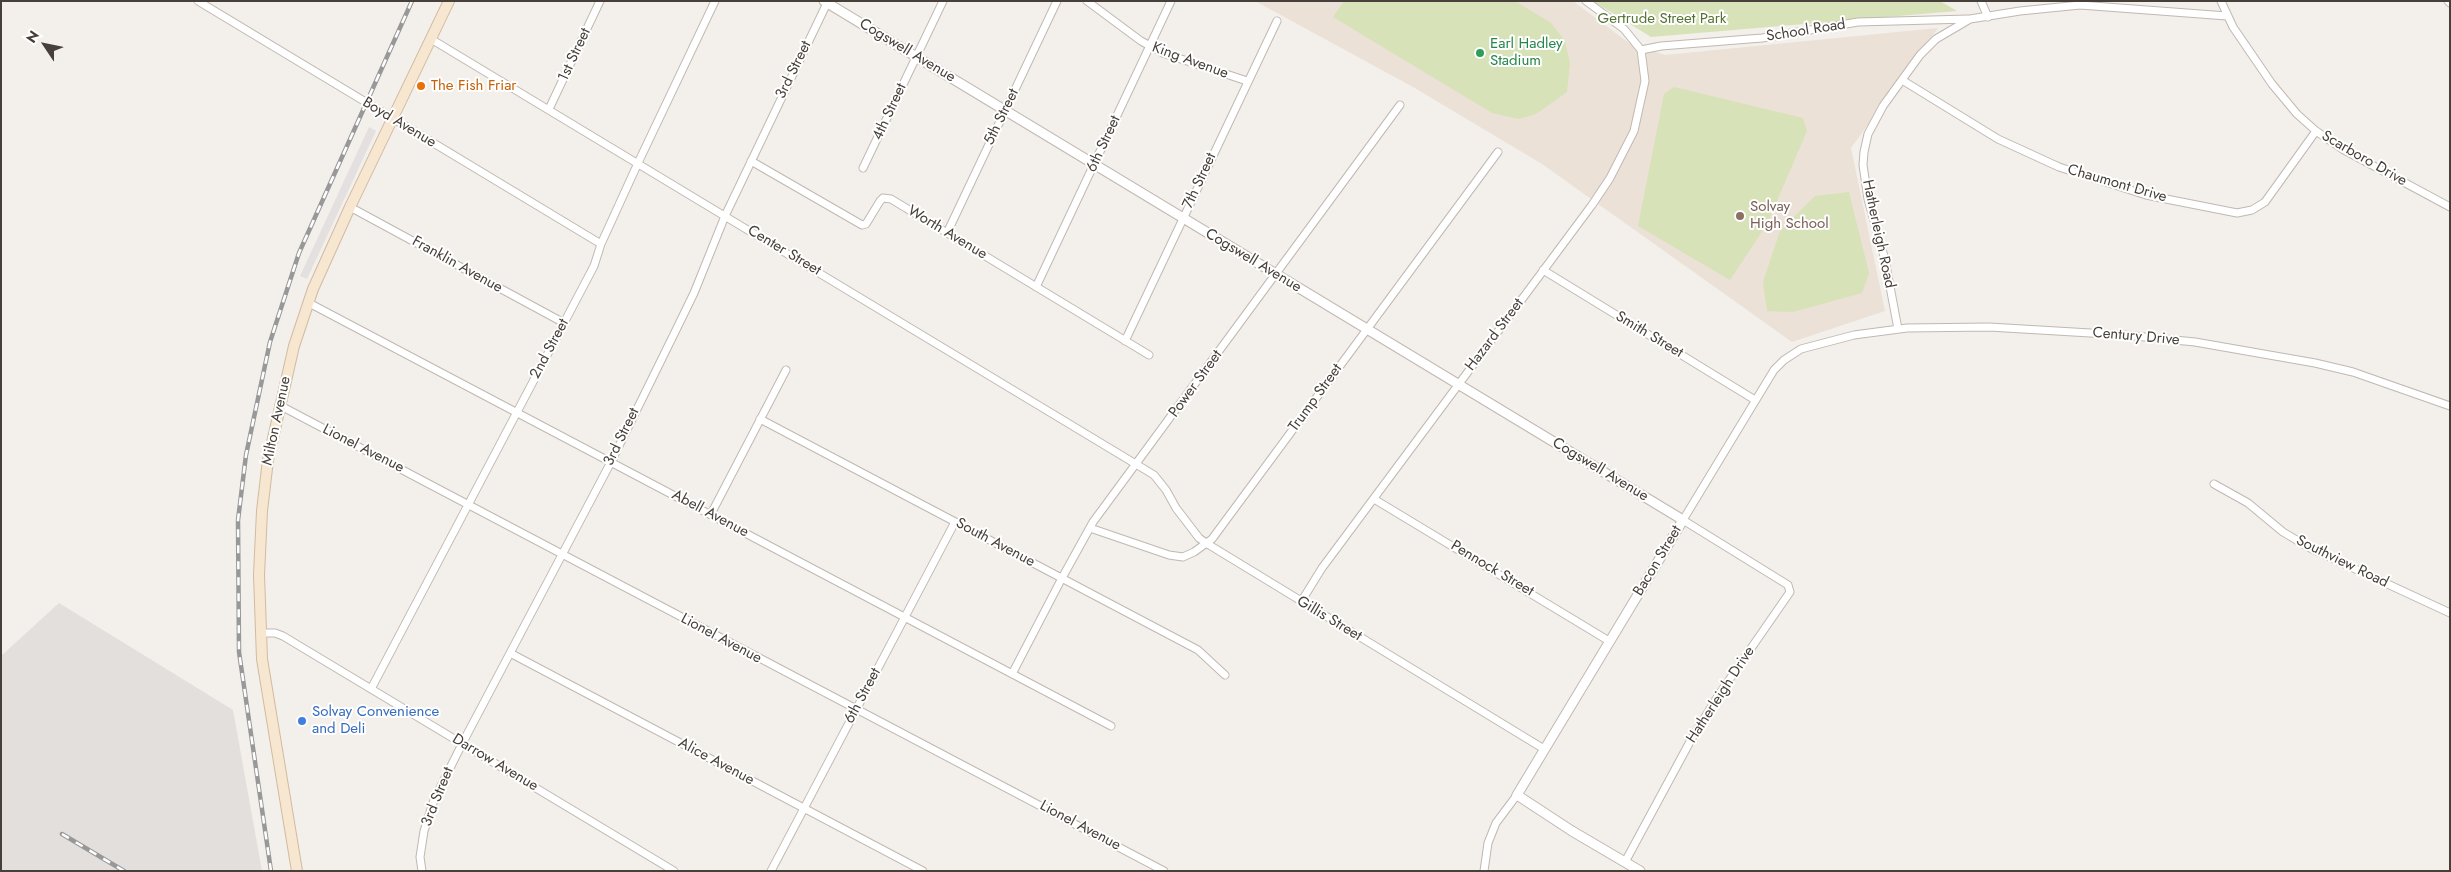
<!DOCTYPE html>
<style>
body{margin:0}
#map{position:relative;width:2451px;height:872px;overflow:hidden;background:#f3efeb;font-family:Jost,sans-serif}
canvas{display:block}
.frame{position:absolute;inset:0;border:2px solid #473f39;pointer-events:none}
.north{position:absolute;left:20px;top:20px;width:50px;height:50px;-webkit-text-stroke:4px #fff;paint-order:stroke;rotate:304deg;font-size:14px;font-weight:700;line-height:20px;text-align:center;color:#473f39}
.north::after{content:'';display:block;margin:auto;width:18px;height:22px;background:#473f39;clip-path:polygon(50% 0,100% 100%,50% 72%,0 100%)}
</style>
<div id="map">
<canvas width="2451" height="872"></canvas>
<div class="frame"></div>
<div class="north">N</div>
</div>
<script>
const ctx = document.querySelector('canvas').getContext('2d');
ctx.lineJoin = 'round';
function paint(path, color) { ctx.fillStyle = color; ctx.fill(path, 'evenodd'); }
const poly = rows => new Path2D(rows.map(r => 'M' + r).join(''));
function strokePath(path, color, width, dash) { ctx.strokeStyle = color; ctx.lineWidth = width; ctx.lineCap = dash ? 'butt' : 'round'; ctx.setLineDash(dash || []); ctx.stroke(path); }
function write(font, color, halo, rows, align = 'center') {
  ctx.font = font + ' Jost,sans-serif'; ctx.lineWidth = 4; ctx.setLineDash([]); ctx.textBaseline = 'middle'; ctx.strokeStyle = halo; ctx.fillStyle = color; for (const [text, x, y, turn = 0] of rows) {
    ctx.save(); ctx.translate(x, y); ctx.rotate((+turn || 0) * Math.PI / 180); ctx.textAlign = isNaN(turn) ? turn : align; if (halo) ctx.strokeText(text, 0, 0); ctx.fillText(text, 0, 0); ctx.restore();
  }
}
paint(poly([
 [59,603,233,710,262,871,1,871,1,656]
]), '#e3dfdc');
paint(poly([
 [1255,1,1573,1,1629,43,1665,55,1938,28,1851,148,1885,311,1792,342,1542,164,1413,87]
]), '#ebe1d6');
paint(poly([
 [1344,1,1515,1,1551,23,1565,41,1570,64,1567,92,1536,114,1519,119,1492,113,1333,17],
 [1593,1,1940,1,1957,11,1651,37],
 [1674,87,1803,118,1807,131,1767,224,1730,280,1638,226,1664,94],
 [1849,192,1869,273,1862,293,1793,312,1767,311,1763,282,1780,231,1815,196]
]), '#d8e2b9');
paint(poly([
 [369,127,376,131,307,279,300,276]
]), '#e3e0df');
const minor = poly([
 [198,1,601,244],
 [1087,1,1141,41,1163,53,1247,81],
 [1981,1,1988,17],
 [2221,1,2233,27,2272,84,2297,114,2316,131,2344,150,2450,207],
 [2448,1,2450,3],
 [431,39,1154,475,1166,490,1176,508,1199,538,1206,543,1544,749],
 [1641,50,1661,46,1762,38,1858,22,1968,19],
 [1902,80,1998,139,2059,167,2146,195,2237,213,2252,210,2265,202,2316,131],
 [549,109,600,1],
 [751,161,862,225,866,224,880,201,883,198,891,199,1149,355],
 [863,168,943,1],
 [350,207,564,323],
 [947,233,1057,1],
 [1543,270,1755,400],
 [1036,287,1171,1],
 [309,303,1111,726],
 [1898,329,1885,260,1868,199,1863,165,1864,152,1868,134,1883,106,1920,55,1936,39,1970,19,2020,11,2080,5,2227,16],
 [1125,341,1277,21],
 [279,405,1164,871],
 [760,419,1198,650,1225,675],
 [2214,484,2248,503,2283,532,2310,548,2450,613],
 [1374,499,1609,641],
 [711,514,786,370],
 [1090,528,1169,555,1183,557,1194,552,1212,539,1498,152],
 [1301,602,1322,568,1592,205,1610,178,1634,131,1645,81,1641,50,1624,29,1586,1],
 [261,633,275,633,283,636,674,871],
 [510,653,923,871],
 [1012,674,1062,578,1093,522,1400,105],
 [371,689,594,266,601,244,638,163,715,1],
 [1625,862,1692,738,1718,696,1790,592,1788,585,1683,520,1774,370,1784,360,1801,349,1854,335,1907,328,1989,327,2124,335,2195,342,2315,363,2353,372,2450,406],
 [422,871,420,857,424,831,434,800,462,744,611,462,677,328,694,293,725,216,828,1],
 [771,871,955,522],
 [1484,871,1488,843,1496,823,1517,795]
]);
const tertiary = poly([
 [824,1,1683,520,1517,795,1572,831,1640,871]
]);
const secondary = poly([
 [297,871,262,659,259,575,262,511,268,460,294,346,313,289,350,207,449,1]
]);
strokePath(minor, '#c1b8b1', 9);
strokePath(tertiary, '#c1b8b1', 11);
strokePath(secondary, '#d0bba2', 12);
strokePath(minor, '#fff', 7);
strokePath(tertiary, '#fff', 9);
strokePath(secondary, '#f8e7d0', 10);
const rail = poly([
 [62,834,124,871],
 [271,871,239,652,238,520,246,455,270,342,299,253,412,1]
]);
strokePath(rail, '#989898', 4.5);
strokePath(rail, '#fff', 2.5, [8]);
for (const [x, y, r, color] of [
 [1480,53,5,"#2e9e5b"],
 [421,86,5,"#e8710a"],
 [1740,216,5,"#8d6e63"],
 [302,721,5,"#3f7fe0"]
]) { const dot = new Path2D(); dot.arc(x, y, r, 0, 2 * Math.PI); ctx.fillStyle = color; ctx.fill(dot); strokePath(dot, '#fff', 2); }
write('15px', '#577233', '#fff', [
 ["Gertrude Street Park",1662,19]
]);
write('15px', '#473f39', '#fff', [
 ["School Road",1806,31,-9],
 ["Cogswell Avenue",907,51,31],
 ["1st Street",575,55,-65],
 ["King Avenue",1190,61,20],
 ["3rd Street",794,70,-64],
 ["4th Street",890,112,-65],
 ["5th Street",1002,117,-64],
 ["Boyd Avenue",399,123,31],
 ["6th Street",1104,144,-65],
 ["Scarboro Drive",2364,159,30],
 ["7th Street",1200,181,-65],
 ["Chaumont Drive",2117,184,16],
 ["Worth Avenue",947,233,31],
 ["Hatherleigh Road",1878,234,78],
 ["Center Street",784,251,31],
 ["Cogswell Avenue",1253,261,31],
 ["Franklin Avenue",457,265,29],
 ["Hazard Street",1495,335,-53],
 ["Smith Street",1649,335,31],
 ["Century Drive",2136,337,5],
 ["2nd Street",550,349,-62],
 ["Power Street",1196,384,-54],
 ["Trump Street",1316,398,-54],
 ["Milton Avenue",277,421,-78],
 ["3rd Street",622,437,-64],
 ["Lionel Avenue",363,449,27],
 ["Cogswell Avenue",1600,470,31],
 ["Abell Avenue",710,514,28],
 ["South Avenue",995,543,28],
 ["Bacon Street",1658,561,-59],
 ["Southview Road",2342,562,26],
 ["Pennock Street",1492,569,31],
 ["Gillis Street",1329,619,31],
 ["Lionel Avenue",721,639,28],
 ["Hatherleigh Drive",1721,695,-57],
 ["6th Street",863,696,-62],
 ["Alice Avenue",716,762,28],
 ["Darrow Avenue",495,763,31],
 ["3rd Street",438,797,-68],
 ["Lionel Avenue",1080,826,28]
]);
write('15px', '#27864d', '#fff', [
 ["Earl Hadley",1490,44],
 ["Stadium",1490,61]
], 'left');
write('15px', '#c56008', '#fff', [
 ["The Fish Friar",431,86]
], 'left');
write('15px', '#785e54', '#fff', [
 ["Solvay",1750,207],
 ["High School",1750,224]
], 'left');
write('15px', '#366cbe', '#fff', [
 ["Solvay Convenience",312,712],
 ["and Deli",312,729]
], 'left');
</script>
